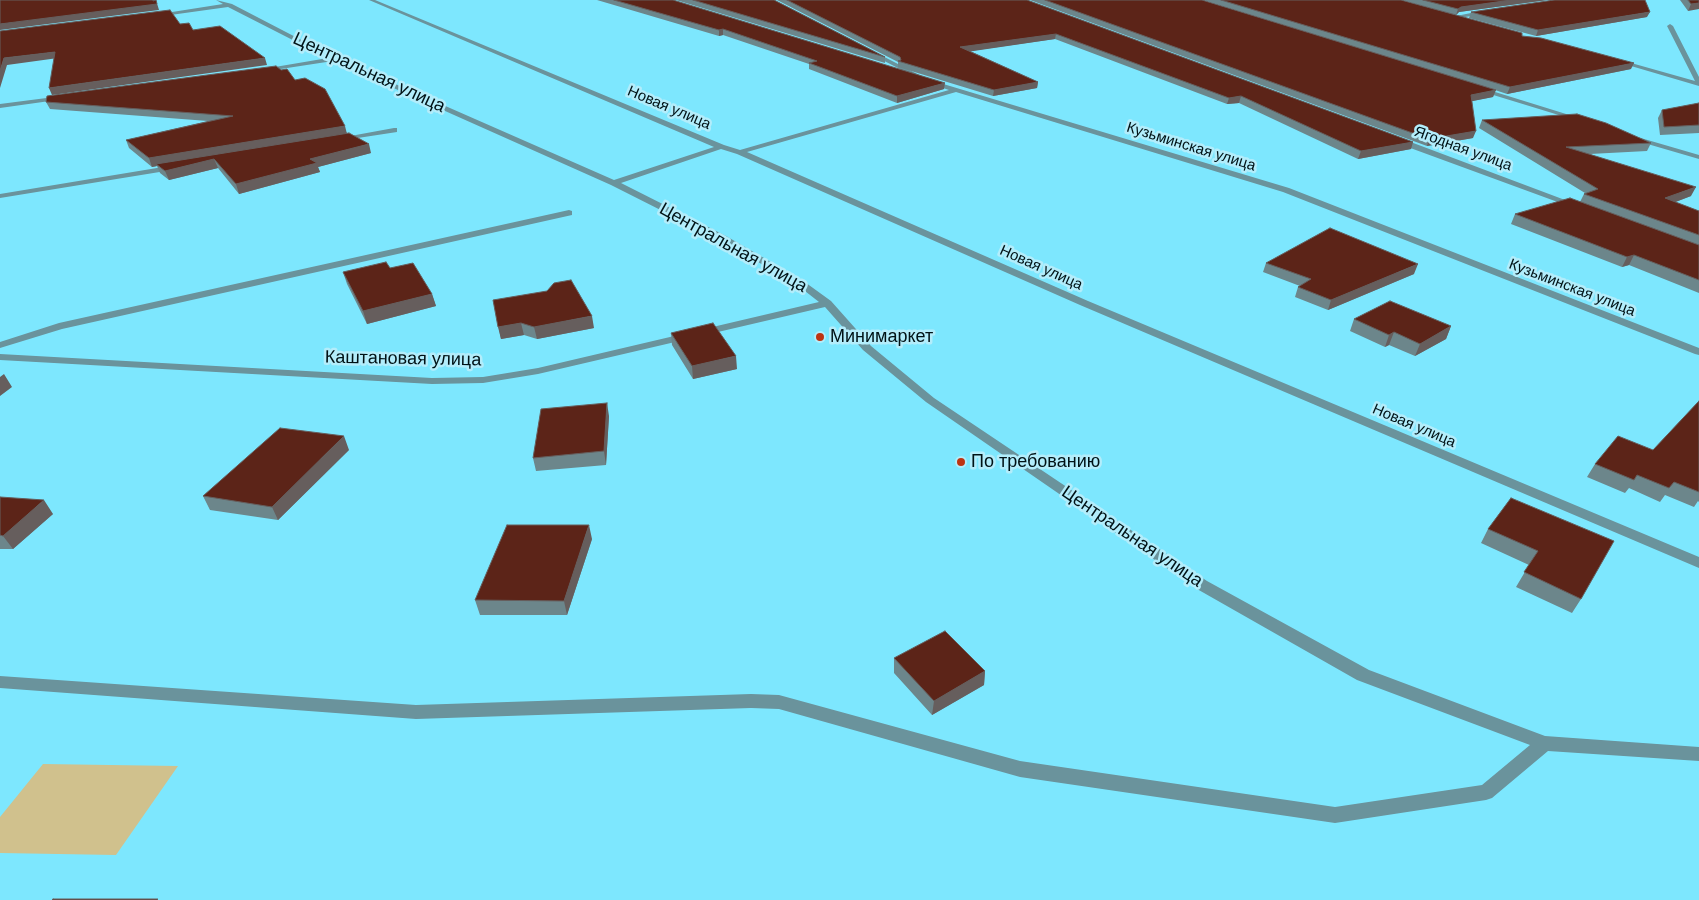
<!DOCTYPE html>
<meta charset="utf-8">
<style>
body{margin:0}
canvas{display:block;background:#7de7fe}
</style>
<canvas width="1699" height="900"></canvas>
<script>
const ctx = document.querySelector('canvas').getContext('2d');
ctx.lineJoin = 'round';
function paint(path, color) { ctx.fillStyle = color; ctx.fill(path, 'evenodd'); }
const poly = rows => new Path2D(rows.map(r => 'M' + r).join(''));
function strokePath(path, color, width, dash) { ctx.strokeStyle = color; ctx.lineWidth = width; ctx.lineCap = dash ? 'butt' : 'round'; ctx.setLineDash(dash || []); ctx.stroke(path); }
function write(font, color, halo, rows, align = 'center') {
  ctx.font = font + ' Helvetica,sans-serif'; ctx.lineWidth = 5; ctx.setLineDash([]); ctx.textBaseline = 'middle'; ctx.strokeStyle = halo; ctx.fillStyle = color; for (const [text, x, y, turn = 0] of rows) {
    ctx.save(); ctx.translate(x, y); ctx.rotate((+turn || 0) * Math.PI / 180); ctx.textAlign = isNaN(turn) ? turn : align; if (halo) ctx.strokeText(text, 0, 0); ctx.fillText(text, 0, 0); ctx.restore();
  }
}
paint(poly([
 [43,764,178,766,116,855,0,853,0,817]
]), '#d0c18d');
paint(poly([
 [216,0,232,4,336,58,614,180,714,147,369,0,375,0,724,145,740,150,949,90,928,83,927,82,930,80,1289,188,1699,348,1699,355,1695,354,1283,192,956,92,747,152,1088,301,1699,557,1699,568,1080,305,737,154,721,149,621,183,726,236,802,280,831,301,871,346,934,398,1207,581,1369,670,1545,736,1699,747,1699,761,1548,751,1492,798,1486,800,1335,823,1020,777,779,709,751,708,416,719,0,688,0,676,416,705,751,694,779,695,1020,761,1335,807,1482,785,1530,745,1357,680,1197,589,926,402,863,350,825,307,538,374,483,383,432,384,0,360,0,354,432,378,483,377,538,368,819,302,796,284,720,240,611,185,333,61,261,72,263,69,328,58,228,7,156,17,153,15,223,4,216,0],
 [1486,10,1488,13,1454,19,1451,17,1486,10],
 [1670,24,1673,26,1699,77,1699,86,1614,61,1617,59,1695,81,1667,26,1670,24],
 [869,49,925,78,926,79,921,80,867,52,869,49],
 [1479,87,1579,118,1580,119,1575,120,1477,90,1476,89,1479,87],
 [62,96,65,98,64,99,0,108,0,104,62,96],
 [394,128,397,128,397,132,338,141,334,139,394,128],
 [1627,134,1699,155,1699,159,1627,138,1627,134],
 [1394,138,1400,138,1581,206,1574,208,1394,142,1394,138],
 [175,165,178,165,178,169,0,198,0,194,175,165],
 [569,210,572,211,572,215,62,329,0,348,0,342,59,323,569,210]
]), '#6a939c');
paint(poly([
 [597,0,673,0,944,89,897,103,809,69,809,64,723,35,719,36],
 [676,0,774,0,885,57,885,63],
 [777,0,1027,0,1413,142,1411,149,1358,159,1239,103,1227,104,1055,39,970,51,1038,82,1037,88,993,96,898,67,898,62],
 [1030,0,1202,0,1450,76,1203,0,1401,0,1631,69,1507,94,1495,90,1493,97,1472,101,1473,138,1427,146],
 [1402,0,1547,0,1459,12,1456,15],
 [1680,0,1699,0,1688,11],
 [1471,12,1647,17,1536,36,1469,18],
 [295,80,347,133,371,153,318,167,320,172,239,194,218,168,169,180,160,173,157,166,152,167,129,148,126,140,208,121,50,109,46,102],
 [1699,103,1699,133,1660,135,1658,118,1662,110],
 [1482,120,1651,143,1647,151,1590,154,1691,196,1675,202,1699,211,1699,293,1629,265,1622,267,1511,224,1515,214,1580,202,1584,194,1585,193,1479,128],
 [1266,263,1414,274,1328,310,1295,297,1298,287,1300,286,1263,272],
 [343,272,432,294,436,306,367,324,347,284],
 [493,300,594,328,537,339,524,335,501,339],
 [1354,319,1451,326,1446,339,1415,356,1389,345,1385,347,1350,331],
 [671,333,737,369,693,379,672,345],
 [1699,401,1699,502,1698,501,1694,507,1665,495,1660,502,1629,488,1625,493,1587,477,1595,464,1653,450],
 [609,416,606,465,536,471,533,458],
 [349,450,278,520,210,510,203,496],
 [0,497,53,514,13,549,0,549],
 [1511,498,1581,599,1572,613,1516,587,1529,565,1481,543,1488,529],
 [592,539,567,615,480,615,475,600],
 [894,658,985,671,984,685,932,715,894,673]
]), '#6c868b');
paint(poly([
 [153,0,155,0,155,5,156,0,159,10,0,30,0,24],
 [1511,0,1547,0,1459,12,1456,15,1458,9,1461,7],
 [1699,3,1699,9,1688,11,1691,4],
 [1650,12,1647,17,1536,36,1538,30],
 [723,29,723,35,719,36,719,30],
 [1056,34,1055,39,960,53,960,47],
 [55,52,58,58,7,65,0,88,0,71,4,58],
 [265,58,267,65,52,95,49,88],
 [1634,63,1631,69,1507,94,1510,87],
 [1038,82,1037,88,993,96,994,90],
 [945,83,944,89,897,103,897,96],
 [1496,90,1493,97,1468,102,1471,95],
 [1241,96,1239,103,1227,104,1229,98],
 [345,126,347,134,156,164,157,166,152,167,149,158],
 [1476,131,1473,138,1427,146,1429,139],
 [1413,142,1411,149,1358,159,1361,151],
 [369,144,371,153,318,167,320,172,239,194,236,184,310,159],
 [214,159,218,168,169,180,165,171],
 [1696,187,1691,196,1660,208,1665,198],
 [1634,255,1629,265,1622,267,1627,257],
 [1418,264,1414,274,1328,310,1331,300],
 [432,294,436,306,367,324,363,311],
 [592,316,594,328,537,339,534,327],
 [521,323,524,335,501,339,498,327],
 [1451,326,1446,339,1415,356,1420,344],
 [1394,332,1389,345,1385,347,1389,335],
 [736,356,737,369,693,379,692,366],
 [4,374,12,387,0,396,0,377],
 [607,403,609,416,606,465,604,451],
 [344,436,349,450,278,520,272,507],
 [44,500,53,514,13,549,3,536],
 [589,525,592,539,567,615,564,601],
 [985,671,984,685,932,715,934,701]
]), '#665e5d');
const building = poly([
 [0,0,153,0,153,1,156,0,157,4,0,24,0,0],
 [614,0,673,0,945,83,897,96,809,63,817,61,723,29,719,30,614,0],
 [693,0,774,0,885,57,693,0],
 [787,0,1027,0,1413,142,1361,151,1241,96,1229,98,1056,34,960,47,1038,82,994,90,898,61,901,60,900,57,787,0],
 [1045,0,1202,0,1496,90,1471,95,1476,131,1429,139,1045,0],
 [1221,0,1401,0,1522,33,1522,36,1541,38,1634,63,1510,87,1221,0],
 [1423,0,1511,0,1461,7,1458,9,1423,0],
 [1554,0,1645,0,1650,12,1538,30,1471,12,1554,0],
 [1688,0,1699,0,1699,3,1691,4,1688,0],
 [170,10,180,24,189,23,193,30,220,26,265,58,49,88,55,52,4,58,0,71,0,31,170,10],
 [276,66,281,70,287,69,295,80,305,78,325,89,345,126,149,158,126,140,233,116,46,102,47,96,276,66],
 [1699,103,1699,125,1664,127,1662,110,1699,103],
 [1577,114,1606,123,1651,143,1566,147,1696,187,1665,198,1699,211,1699,235,1584,194,1598,189,1482,120,1577,114],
 [349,133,369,144,310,159,317,163,236,184,214,159,165,171,156,164,349,133],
 [1570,198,1699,245,1699,280,1634,255,1627,257,1515,214,1570,198],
 [1330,228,1418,264,1331,300,1298,287,1311,279,1266,263,1330,228],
 [386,262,390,268,413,263,432,294,363,311,343,272,386,262],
 [571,280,592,316,534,327,521,323,498,327,493,300,547,291,554,283,571,280],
 [1390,301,1451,326,1420,344,1394,332,1389,335,1354,319,1390,301],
 [713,323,736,356,692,366,671,333,713,323],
 [1699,401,1699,492,1674,482,1669,488,1637,475,1634,480,1595,464,1618,436,1653,450,1699,401],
 [607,403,604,451,533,458,541,409,607,403],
 [280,428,344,436,272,507,203,496,280,428],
 [0,497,44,500,3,536,0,535,0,497],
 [1511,498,1614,541,1581,599,1524,572,1538,551,1488,529,1511,498],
 [507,525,589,525,564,601,475,600,507,525],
 [945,631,985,671,934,701,894,658,945,631],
 [53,899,158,899,157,900,52,900,53,899]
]);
paint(building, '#5c2418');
strokePath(building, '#665e5d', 1);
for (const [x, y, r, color] of [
 [820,337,5,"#bd3311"],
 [961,462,5,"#bd3311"]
]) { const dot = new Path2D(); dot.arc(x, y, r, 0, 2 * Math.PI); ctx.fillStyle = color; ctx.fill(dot); strokePath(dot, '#b3edfb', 2); }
write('15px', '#001216', '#b3edfb', [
 ["Новая улица",669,108,23],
 ["Кузьминская улица",1191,147,17],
 ["Ягодная улица",1463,149,20],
 ["Новая улица",1041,268,24],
 ["Кузьминская улица",1572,288,21],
 ["Новая улица",1414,426,23]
]);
write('18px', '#001216', '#b3edfb', [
 ["Центральная улица",369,73,25],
 ["Центральная улица",733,248,29],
 ["Каштановая улица",403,359,1],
 ["Центральная улица",1132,537,34]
]);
write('18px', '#001216', '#b3edfb', [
 ["Минимаркет",830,337],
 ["По требованию",971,462]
], 'left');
</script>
